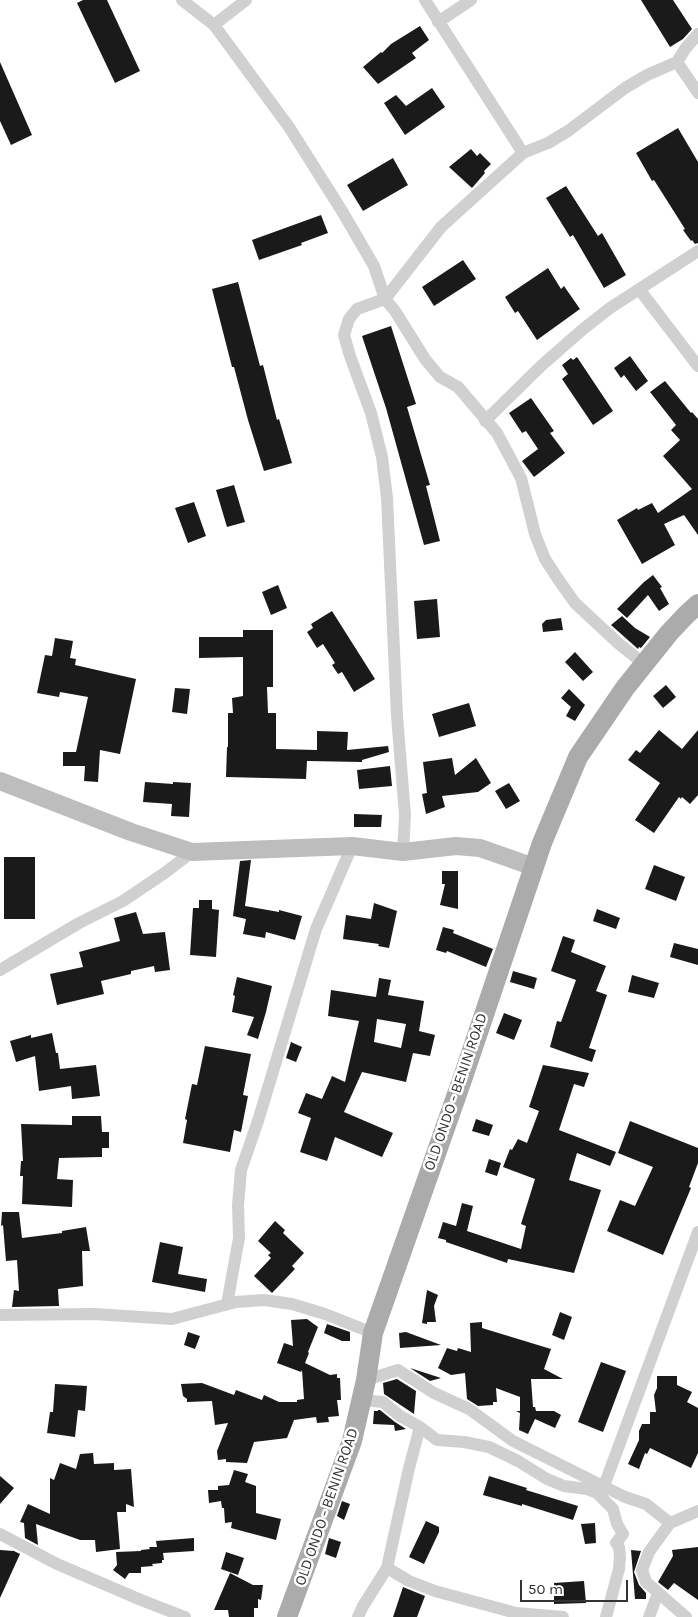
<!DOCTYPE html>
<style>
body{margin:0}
#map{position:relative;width:698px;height:1617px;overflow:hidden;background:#fff;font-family:Karla,sans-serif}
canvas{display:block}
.scale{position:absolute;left:520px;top:1580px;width:108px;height:22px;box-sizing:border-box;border:2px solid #333;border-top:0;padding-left:6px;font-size:15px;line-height:18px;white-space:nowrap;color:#333;-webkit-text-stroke:4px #fff;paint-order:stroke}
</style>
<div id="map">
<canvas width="698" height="1617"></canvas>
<div class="scale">50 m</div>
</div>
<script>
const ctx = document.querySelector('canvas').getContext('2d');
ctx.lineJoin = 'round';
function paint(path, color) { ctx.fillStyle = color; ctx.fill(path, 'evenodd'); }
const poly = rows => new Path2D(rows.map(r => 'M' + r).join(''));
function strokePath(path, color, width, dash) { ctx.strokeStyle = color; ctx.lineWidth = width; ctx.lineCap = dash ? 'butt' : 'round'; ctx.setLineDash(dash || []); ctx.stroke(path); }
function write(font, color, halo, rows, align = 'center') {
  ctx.font = font + ' Karla,sans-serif'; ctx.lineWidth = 5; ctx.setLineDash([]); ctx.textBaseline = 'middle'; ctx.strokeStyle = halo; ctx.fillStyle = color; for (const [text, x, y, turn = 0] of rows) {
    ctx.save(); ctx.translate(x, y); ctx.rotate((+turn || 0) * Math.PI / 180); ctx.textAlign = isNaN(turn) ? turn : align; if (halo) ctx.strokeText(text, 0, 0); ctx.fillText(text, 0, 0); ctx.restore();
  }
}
paint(poly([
 [83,0,107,0,140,71,115,83,77,3],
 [641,0,673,0,692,29,683,39,670,47],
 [420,26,429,40,412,53,416,58,378,84,363,67,381,52,382,53,391,44],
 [0,62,32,135,11,145,0,121],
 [432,88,445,107,405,135,384,103,396,95,406,106],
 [678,128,698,162,698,243,695,244,692,240,691,241,683,230,685,229,654,180,652,181,636,153],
 [471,149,477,156,480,153,491,164,484,171,485,173,472,188,449,167],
 [393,158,408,185,363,211,347,185],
 [566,186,598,236,602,233,626,275,604,288,573,235,570,237,546,198],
 [321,215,328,233,301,243,302,245,259,260,252,240],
 [463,260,476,279,434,306,422,287],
 [548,268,561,289,564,286,580,309,537,340,518,311,515,313,505,297],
 [238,282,260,366,263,365,277,420,279,419,292,463,264,471,248,420,234,367,232,367,212,289],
 [391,326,416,404,407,407,430,485,426,486,440,541,424,545,386,408,362,336],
 [630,356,648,381,636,391,624,375,621,378,614,368],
 [577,357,613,411,593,425,562,379,568,374,562,365,571,358,573,360],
 [665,381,691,413,692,412,698,419,698,535,684,515,664,524,675,545,642,564,617,520,637,508,638,510,652,503,658,513,692,489,663,456,680,440,671,430,676,425,650,392],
 [531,398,554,431,550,433,565,453,534,477,522,461,538,449,526,431,522,433,509,413],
 [234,485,245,522,227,527,216,490],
 [194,502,206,536,188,543,175,508],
 [653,575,662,587,660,588,669,604,659,611,648,595,627,618,617,609,644,582],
 [278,585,287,608,271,615,262,592],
 [437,599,440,637,417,639,414,601],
 [332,611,375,679,354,692,342,672,338,674,332,665,335,663,323,644,317,648,307,632,313,628,311,624],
 [622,616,635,628,650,637,641,648,639,647,638,649,611,625],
 [561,618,563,630,543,632,542,624,546,620],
 [243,630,273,630,273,687,267,687,268,713,276,713,276,749,317,750,317,731,348,732,347,750,388,746,389,752,362,760,362,762,307,761,306,779,226,777,227,747,228,747,228,713,233,713,232,698,243,696,243,657,199,658,199,637,243,637],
 [55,638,73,641,70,658,76,659,75,665,136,679,120,754,100,750,98,782,84,781,85,766,63,766,63,752,76,752,88,697,60,692,59,697,37,693,45,655,52,656],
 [575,652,593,672,583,681,565,662],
 [666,685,676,697,663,708,653,696],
 [175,688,190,689,187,714,172,712],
 [569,689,585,705,575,721,566,716,571,707,561,698],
 [469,703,476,726,439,737,432,714],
 [659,730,682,749,698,730,698,795,690,804,682,797,681,799,679,797,654,833,635,820,660,783,628,760,636,750,640,753],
 [452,758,455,775,476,758,491,783,478,792,442,796,445,807,426,814,422,794,427,793,423,762],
 [390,766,392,786,359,789,357,770],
 [145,782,173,784,173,782,191,783,189,817,171,816,172,804,143,802],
 [509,783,520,801,506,809,495,791],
 [354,814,382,815,381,827,354,827],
 [4,857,35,857,35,919,4,919],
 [251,860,245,906,279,912,279,910,302,916,295,940,266,932,265,938,243,934,246,919,233,916,240,861],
 [654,865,685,877,676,901,645,889],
 [442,871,458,871,458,909,440,905,445,884,442,884],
 [199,900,212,900,212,909,219,910,216,957,190,955,193,908,199,908],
 [374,903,397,911,389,948,378,946,379,944,343,939,346,915,371,919],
 [597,909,620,918,616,929,593,921],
 [136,912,143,934,165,932,170,970,155,972,154,966,131,971,131,974,101,981,104,994,57,1005,50,974,83,967,79,952,120,941,114,918],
 [443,927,454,930,453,933,493,949,486,967,447,951,446,953,436,950],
 [563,936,575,940,571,952,606,966,596,991,607,995,589,1048,596,1050,592,1062,550,1047,557,1021,561,1022,576,980,551,971],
 [674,943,698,949,698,965,670,957],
 [513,971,537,978,534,989,510,982],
 [632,975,659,983,654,998,628,992],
 [237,977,272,986,266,1012,258,1039,247,1035,254,1017,232,1012,235,996,233,995],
 [379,978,391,980,388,995,424,1001,419,1031,435,1035,430,1056,413,1053,406,1082,362,1072,344,1112,393,1133,382,1157,335,1137,327,1161,300,1152,311,1118,298,1113,306,1093,322,1099,332,1076,345,1082,359,1021,328,1016,331,990,376,997],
 [377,1019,406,1024,401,1048,374,1042],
 [504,1013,522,1020,514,1040,496,1033],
 [52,1033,56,1053,58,1053,60,1069,96,1065,100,1096,72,1099,71,1086,39,1091,35,1056,16,1062,10,1041,31,1035,31,1038],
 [291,1042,302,1047,296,1062,286,1058],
 [205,1046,251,1054,243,1095,248,1096,241,1132,234,1130,230,1152,183,1143,187,1120,185,1119,192,1084,197,1085],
 [543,1065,589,1073,584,1087,574,1084,559,1130,616,1152,610,1166,577,1153,569,1180,601,1190,574,1273,508,1259,507,1263,446,1242,446,1240,438,1238,443,1222,456,1226,462,1203,473,1206,467,1231,521,1249,526,1226,521,1224,535,1179,503,1167,510,1149,512,1150,518,1139,527,1143,539,1111,529,1107],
 [72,1116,101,1116,102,1132,109,1132,109,1148,102,1148,102,1157,59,1158,57,1179,73,1180,72,1207,22,1204,23,1176,20,1176,21,1161,23,1161,21,1124,72,1125],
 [476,1119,493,1125,489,1136,472,1131],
 [630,1121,698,1148,698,1163,689,1187,691,1188,663,1255,607,1231,620,1200,635,1206,653,1167,618,1153],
 [489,1159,501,1163,497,1176,485,1172],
 [2,1212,19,1212,22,1238,62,1233,62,1231,86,1227,90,1251,82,1251,83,1286,58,1289,59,1306,12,1307,14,1290,19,1291,17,1260,6,1261,3,1225,1,1226],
 [275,1221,285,1230,283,1233,304,1253,292,1266,295,1269,272,1293,254,1276,271,1258,268,1255,271,1253,258,1241],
 [160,1242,183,1247,178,1274,207,1279,205,1292,152,1282],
 [427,1290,438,1295,434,1306,436,1322,427,1322,427,1324,422,1323],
 [560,1312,572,1317,564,1340,552,1335],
 [307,1319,318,1327,308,1352,309,1353,305,1363,330,1375,337,1374,337,1378,340,1378,341,1400,337,1400,339,1416,328,1417,329,1422,317,1423,316,1417,294,1420,287,1438,254,1442,247,1463,226,1462,226,1459,218,1460,217,1451,228,1423,215,1425,212,1401,187,1402,187,1399,183,1396,181,1384,202,1383,234,1395,236,1390,262,1400,264,1395,279,1402,297,1402,297,1400,304,1399,302,1370,301,1372,277,1363,284,1343,293,1346,291,1320],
 [482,1322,482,1328,551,1349,544,1369,563,1379,531,1379,533,1407,535,1407,536,1411,554,1411,561,1415,555,1428,535,1419,528,1434,519,1430,520,1413,516,1411,520,1411,520,1397,496,1388,497,1402,493,1402,493,1405,478,1406,467,1399,465,1373,451,1375,438,1368,447,1348,457,1351,458,1348,471,1352,470,1323],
 [327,1324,350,1332,350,1341,342,1341,324,1333],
 [188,1332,200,1336,195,1349,184,1345],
 [406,1332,441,1345,400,1348,399,1333],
 [601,1362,626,1371,603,1432,578,1422],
 [410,1368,441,1378,430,1381],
 [657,1376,677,1376,677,1385,692,1392,687,1402,698,1408,698,1453,691,1468,650,1448,647,1454,645,1453,639,1469,628,1464,639,1440,639,1431,642,1424,650,1424,650,1412,656,1412,654,1395,657,1388],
 [397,1379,416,1391,414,1414,384,1394,383,1383],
 [55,1384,87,1386,85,1411,78,1410,75,1437,47,1433,50,1412,53,1412],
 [378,1410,380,1410,395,1422,406,1429,395,1431,394,1425,373,1424,374,1411,378,1411],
 [93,1453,94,1464,114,1463,114,1470,131,1469,134,1507,126,1504,126,1512,117,1512,120,1549,96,1552,95,1540,80,1540,36,1524,38,1545,25,1538,24,1523,20,1522,28,1504,50,1514,50,1478,54,1480,60,1463,76,1469,80,1454],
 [234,1470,248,1474,245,1482,256,1486,256,1513,281,1519,276,1540,231,1528,232,1522,225,1523,224,1508,222,1508,221,1501,209,1503,208,1490,218,1490,218,1486,229,1485],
 [0,1476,14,1488,0,1504],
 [489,1476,527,1488,526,1490,578,1506,573,1520,522,1504,522,1506,483,1495],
 [342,1501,350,1504,344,1520,337,1516],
 [426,1521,439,1527,439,1532,424,1564,409,1557],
 [595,1523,596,1543,585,1544,581,1524],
 [194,1538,194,1551,163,1553,164,1560,162,1560,162,1563,152,1564,153,1566,141,1567,141,1573,129,1573,125,1579,113,1570,117,1565,116,1552,141,1551,141,1550,150,1549,149,1547,157,1547,156,1541],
 [329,1538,341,1542,336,1558,325,1554],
 [698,1547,698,1600,674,1583,668,1590,658,1582,673,1556,672,1550],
 [0,1550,14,1551,20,1554,0,1598],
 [631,1550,641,1551,634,1572,639,1585,646,1593,646,1599,635,1599],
 [226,1552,244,1558,238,1575,221,1569],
 [230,1573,253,1585,263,1585,261,1600,258,1599,258,1608,254,1608,254,1617,229,1617,228,1610,214,1610],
 [584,1581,586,1603,554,1604,554,1583],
 [403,1587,425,1596,417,1617,393,1617]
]), '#1a1a1a');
strokePath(poly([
 [182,0,214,25,289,127,342,211,374,266,385,299,395,311,425,359,440,377,458,387,497,433,521,478,535,534,545,559,558,579,575,603,618,643,644,664],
 [425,0,523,153],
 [438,22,471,0],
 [214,25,246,0],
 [677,62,698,93],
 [639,289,698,366],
 [485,421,541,366,582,330,610,308,698,251],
 [403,852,405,815,397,716,387,498,382,457,371,413,350,356,344,335,349,319,357,309,385,299,441,227,523,153,548,143,568,131,625,88,647,75,677,62,685,49,698,34],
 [0,970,79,923,123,901,166,872,192,852],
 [227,1304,239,1238,238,1205,241,1170,258,1121,316,929,352,846],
 [0,1315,94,1314,172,1319,236,1302,264,1300,292,1304,325,1314,373,1333],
 [366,1380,398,1370,434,1393,469,1409,513,1441,625,1497,646,1504,670,1523],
 [361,1400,383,1402,400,1416,420,1427,437,1440,464,1442,489,1447,518,1461,547,1479,564,1486,587,1489,597,1493,613,1509,617,1524,623,1534,616,1543,619,1547,620,1557,619,1569,606,1617],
 [604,1486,698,1232],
 [0,1534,57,1564,141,1600,185,1617],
 [387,1568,409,1581,435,1591,516,1613,563,1617],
 [358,1617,363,1606,387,1568,409,1468,420,1427],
 [649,1617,658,1593],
 [686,1617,646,1582,642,1570,649,1552,670,1523,698,1511]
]), '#d0d0d0', 12);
strokePath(poly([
 [0,781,131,832,192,852,352,846,403,852,456,846,480,848,534,867]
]), '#bdbdbd', 18);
strokePath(poly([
 [287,1617,352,1441,366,1380,373,1333,463,1077,542,843,578,757,625,688,669,633,686,615,698,604]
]), '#ababab', 20);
write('15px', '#333', '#fff', [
 ["OLD ONDO - BENIN ROAD",456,1092,-71],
 ["OLD ONDO - BENIN ROAD",327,1507,-71]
]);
</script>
